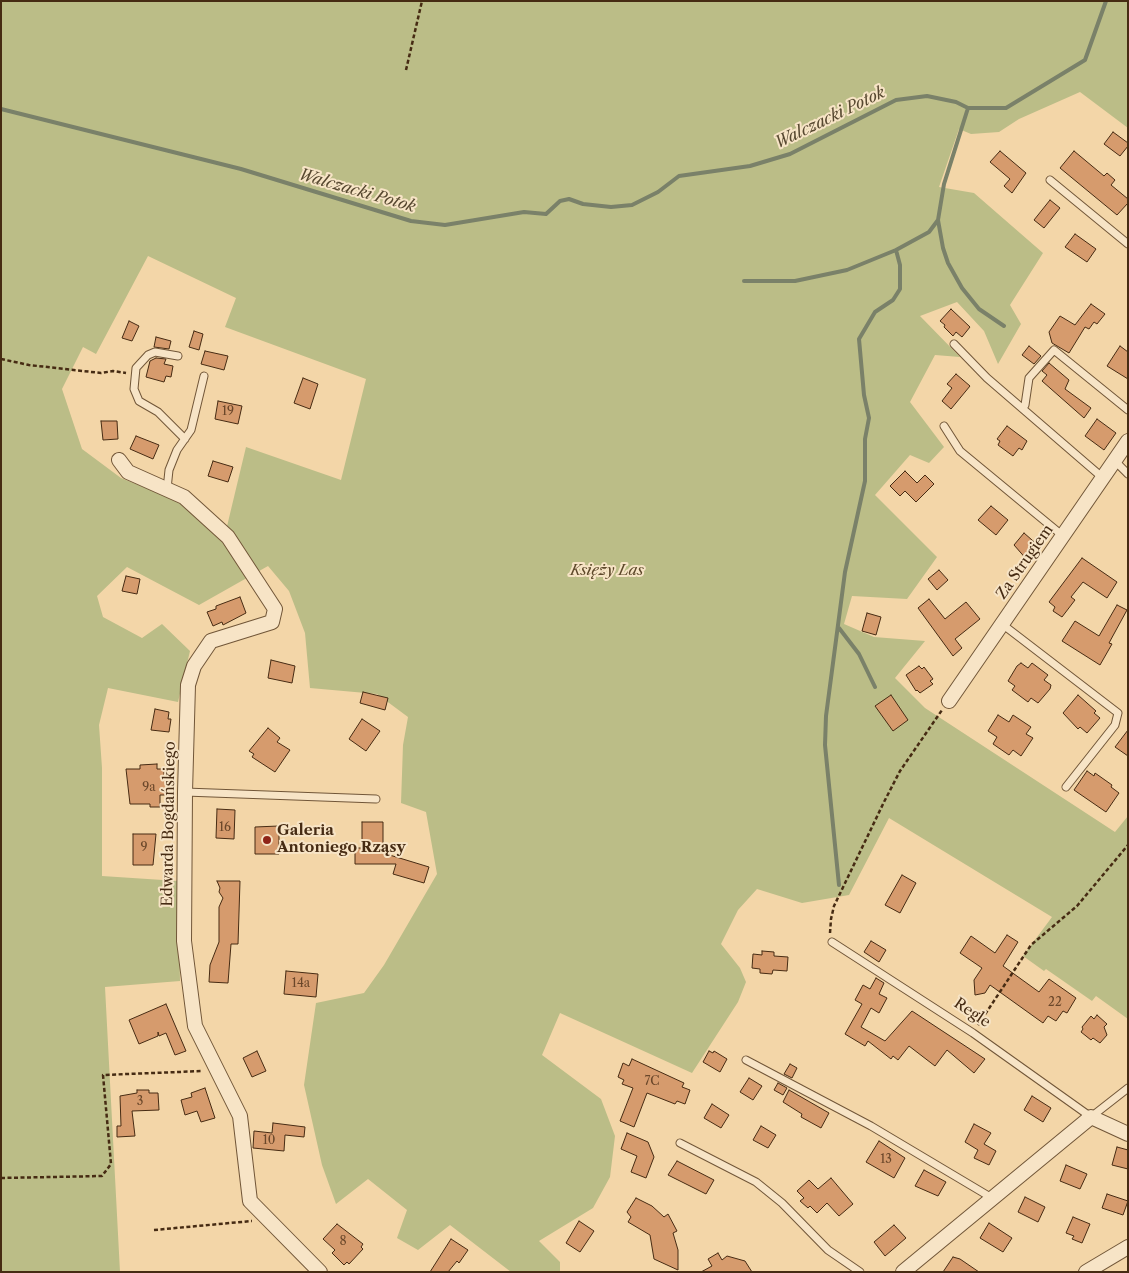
<!DOCTYPE html>
<meta charset="utf-8">
<style>
body{margin:0}
#map{position:relative;width:1129px;height:1273px;overflow:hidden;background:#f3d6a8;font-family:"Libre Caslon Text",serif}
canvas{display:block}
.frame{position:absolute;inset:0;border:2px solid #462b13;pointer-events:none}
</style>
<div id="map">
<canvas width="1129" height="1273"></canvas>
<div class="frame"></div>
</div>
<script>
const ctx = document.querySelector('canvas').getContext('2d');
ctx.lineJoin = 'round';
function paint(path, color) { ctx.fillStyle = color; ctx.fill(path, 'evenodd'); }
const poly = rows => new Path2D(rows.map(r => 'M' + r).join(''));
function strokePath(path, color, width, dash) { ctx.strokeStyle = color; ctx.lineWidth = width; ctx.lineCap = dash ? 'butt' : 'round'; ctx.setLineDash(dash || []); ctx.stroke(path); }
function write(font, color, halo, rows, align = 'center') {
  ctx.font = font + ' "Libre Caslon Text",serif'; ctx.lineWidth = 4; ctx.setLineDash([]); ctx.textBaseline = 'middle'; ctx.strokeStyle = halo; ctx.fillStyle = color; for (const [text, x, y, turn = 0] of rows) {
    ctx.save(); ctx.translate(x, y); ctx.rotate((+turn || 0) * Math.PI / 180); ctx.textAlign = isNaN(turn) ? turn : align; if (halo) ctx.strokeText(text, 0, 0); ctx.fillText(text, 0, 0); ctx.restore();
  }
}
paint(poly([
 [1,1,1128,1,1128,128,1080,92,1019,119,999,132,971,134,959,129,939,187,974,193,1043,253,1010,305,1021,324,998,364,984,331,957,302,920,316,960,357,935,355,910,402,944,447,929,463,910,455,875,495,937,557,907,599,852,596,844,624,874,637,925,641,895,678,925,708,1115,832,1128,816,1128,1019,1096,996,1092,1001,1046,969,1044,971,1023,956,1052,917,889,818,849,895,802,903,757,889,738,910,721,944,740,968,746,982,738,1002,692,1073,560,1013,542,1055,601,1099,615,1136,610,1177,593,1208,539,1241,560,1262,560,1272,511,1272,450,1225,418,1250,397,1238,407,1210,368,1179,336,1204,322,1165,304,1085,316,1003,364,993,384,965,437,874,426,812,401,803,403,745,408,717,377,694,310,688,305,633,289,591,268,566,199,605,127,567,97,596,103,617,142,638,162,624,190,651,178,702,108,688,99,725,102,768,102,876,178,881,180,981,105,987,120,1272,1,1272],
 [148,256,236,298,225,327,366,379,341,480,246,447,223,543,178,501,121,478,82,449,62,389,83,347,96,354]
]), '#bbbd87');
strokePath(poly([
 [1,109,241,169,411,221,445,225,524,212,546,214,560,201,569,199,583,204,611,207,632,205,658,192,679,176,750,166,790,154,896,100,927,96,956,102,968,108,1006,108,1085,60,1106,1],
 [938,220,943,248,948,263,962,288,979,309,1004,326],
 [744,281,795,281,847,270,896,250],
 [839,628,859,654,875,687],
 [839,885,825,745,826,716,845,572,865,481,865,439,869,418,864,395,859,339,875,312,893,300,900,289,900,265,896,250,929,232,938,220,944,184,968,108]
]), '#7a8169', 4);
const building = poly([
 [1113,132,1128,143,1128,146,1120,156,1104,144,1113,132],
 [1000,151,1026,173,1012,193,1004,186,1010,179,990,162,1000,151],
 [1074,151,1104,176,1107,173,1115,180,1111,185,1128,199,1128,203,1117,215,1060,168,1074,151],
 [1050,200,1060,208,1044,228,1034,220,1050,200],
 [1075,234,1096,249,1087,262,1065,247,1075,234],
 [1091,304,1105,314,1097,324,1094,322,1089,329,1085,327,1069,353,1052,343,1049,332,1060,316,1075,325,1091,304],
 [951,309,970,327,962,337,956,332,953,336,944,327,945,325,940,321,951,309],
 [129,321,139,326,132,341,122,338,129,321],
 [194,331,203,334,199,350,189,347,194,331],
 [156,337,171,341,169,349,154,347,156,337],
 [1029,346,1041,356,1034,364,1022,355,1029,346],
 [1120,346,1128,352,1128,379,1107,366,1120,346],
 [205,351,228,356,224,370,201,364,205,351],
 [156,358,166,359,164,364,173,366,171,377,166,376,164,382,146,377,150,361,156,358],
 [1049,363,1069,380,1065,389,1091,408,1084,418,1042,381,1047,375,1042,371,1049,363],
 [956,374,970,386,951,409,942,401,952,388,947,384,956,374],
 [303,378,318,384,310,409,294,403,303,378],
 [218,401,242,406,238,424,215,419,218,401],
 [1097,419,1116,433,1104,450,1085,436,1097,419],
 [101,421,117,421,118,439,103,440,101,421],
 [1007,426,1027,441,1022,450,1019,448,1013,456,998,445,1000,441,997,439,1007,426],
 [136,436,159,445,153,459,130,449,136,436],
 [213,461,233,467,228,482,208,476,213,461],
 [905,471,917,483,925,475,934,484,916,502,905,491,900,496,890,486,905,471],
 [991,506,1008,520,996,535,978,520,991,506],
 [1024,533,1040,547,1028,561,1014,545,1024,533],
 [1082,558,1117,582,1107,598,1083,582,1071,597,1075,600,1062,617,1053,611,1055,607,1049,602,1082,558],
 [939,570,948,580,937,590,928,579,939,570],
 [126,576,140,579,137,594,122,591,126,576],
 [240,597,246,613,223,625,222,622,213,626,207,612,216,609,216,606,240,597],
 [929,599,945,619,966,602,980,619,955,639,962,648,953,656,918,608,929,599],
 [1117,605,1127,610,1109,643,1112,644,1100,665,1062,641,1075,621,1099,636,1117,605],
 [867,613,881,617,876,635,862,631,867,613],
 [271,660,295,666,292,683,268,678,271,660],
 [1021,663,1028,668,1032,663,1048,675,1044,680,1051,685,1050,689,1038,703,1031,698,1028,702,1012,690,1015,686,1008,681,1017,666,1021,663],
 [919,666,922,669,924,667,933,679,930,681,933,684,920,693,917,690,916,691,906,675,919,666],
 [363,692,388,698,385,710,360,703,363,692],
 [891,695,908,720,893,731,875,706,891,695],
 [1078,695,1096,711,1094,713,1100,718,1087,733,1080,727,1078,729,1063,713,1078,695],
 [155,709,169,712,168,719,171,719,169,732,151,730,155,709],
 [998,715,1009,722,1013,715,1031,727,1026,734,1033,738,1021,756,1013,750,1009,755,993,744,997,737,988,731,998,715],
 [362,719,380,731,366,751,349,739,362,719],
 [268,728,280,738,277,742,290,750,275,772,252,757,254,754,249,751,268,728],
 [1128,730,1128,756,1115,747,1128,730],
 [157,764,157,769,164,769,164,778,167,778,167,795,160,795,160,807,150,807,150,804,130,804,126,769,140,769,140,765,157,764],
 [1087,771,1094,776,1095,773,1112,785,1111,787,1119,793,1106,812,1074,790,1087,771],
 [217,809,235,810,234,839,216,838,217,809],
 [362,822,383,822,383,853,429,867,424,883,393,874,396,864,355,864,355,848,362,848,362,822],
 [279,826,279,854,255,854,255,827,279,826],
 [133,834,156,834,153,865,133,865,133,834],
 [902,875,916,883,900,913,885,905,902,875],
 [217,881,240,881,238,944,231,944,228,983,209,982,210,965,219,942,219,907,223,898,219,892,220,888,217,881],
 [1007,935,1018,942,1003,966,1039,992,1049,979,1076,998,1067,1013,1063,1011,1056,1021,1048,1016,1043,1023,990,985,985,993,975,995,974,980,982,968,960,953,971,936,995,953,1007,935],
 [871,941,886,950,879,962,864,952,871,941],
 [762,951,774,952,774,956,788,957,787,971,773,970,772,974,760,973,760,969,752,968,753,954,762,955,762,951],
 [286,971,318,974,316,997,284,994,286,971],
 [876,978,884,983,879,994,887,998,879,1013,871,1008,861,1027,885,1041,912,1011,985,1059,974,1073,947,1050,935,1066,909,1046,898,1060,893,1056,891,1059,868,1041,865,1046,845,1034,862,1004,855,1000,863,985,870,989,876,978],
 [166,1004,186,1051,175,1055,166,1033,159,1036,158,1032,158,1036,139,1044,129,1020,166,1004],
 [1097,1015,1107,1024,1104,1027,1107,1035,1100,1043,1093,1038,1091,1040,1081,1032,1083,1029,1082,1027,1091,1016,1094,1019,1097,1015],
 [257,1051,266,1071,252,1077,243,1058,257,1051],
 [709,1051,713,1053,714,1051,727,1059,720,1072,703,1062,709,1051],
 [632,1059,684,1083,682,1087,690,1090,685,1104,677,1101,675,1104,647,1093,634,1127,620,1121,633,1088,622,1084,624,1080,618,1077,623,1063,629,1066,632,1059],
 [790,1064,797,1068,792,1078,784,1074,790,1064],
 [749,1078,762,1086,753,1100,740,1092,749,1078],
 [778,1083,787,1088,783,1095,774,1090,778,1083],
 [205,1088,215,1118,201,1122,197,1111,185,1115,181,1100,192,1097,191,1093,205,1088],
 [137,1090,149,1090,149,1093,158,1093,159,1110,132,1111,135,1136,117,1137,117,1126,121,1126,120,1096,137,1093,137,1090],
 [789,1090,829,1113,821,1128,801,1117,802,1114,783,1102,789,1090],
 [1032,1096,1051,1108,1043,1122,1024,1110,1032,1096],
 [712,1104,729,1115,721,1128,704,1118,712,1104],
 [273,1123,305,1127,304,1137,285,1135,284,1151,253,1148,254,1131,272,1133,273,1123],
 [974,1124,991,1133,984,1144,996,1151,989,1165,974,1158,978,1150,965,1142,974,1124],
 [761,1126,776,1135,768,1148,753,1140,761,1126],
 [627,1133,648,1142,654,1157,646,1178,631,1172,637,1156,621,1149,627,1133],
 [879,1141,905,1158,894,1178,866,1162,879,1141],
 [1117,1147,1128,1150,1128,1169,1112,1165,1117,1147],
 [677,1161,714,1180,706,1194,668,1175,677,1161],
 [1066,1165,1087,1174,1080,1189,1060,1181,1066,1165],
 [924,1170,946,1182,938,1196,915,1186,924,1170],
 [831,1178,853,1204,839,1216,827,1203,817,1213,810,1206,808,1208,800,1201,804,1198,797,1191,809,1180,818,1189,831,1178],
 [1107,1194,1128,1201,1123,1215,1102,1208,1107,1194],
 [1025,1197,1045,1207,1038,1222,1018,1212,1025,1197],
 [636,1198,652,1206,664,1217,668,1214,677,1231,673,1233,678,1250,678,1270,654,1259,650,1235,628,1222,631,1217,627,1212,636,1198],
 [1073,1217,1090,1224,1082,1243,1072,1239,1074,1236,1066,1233,1073,1217],
 [579,1221,594,1231,580,1252,566,1243,579,1221],
 [989,1223,1012,1238,1003,1252,980,1238,989,1223],
 [337,1224,363,1244,361,1247,363,1249,349,1264,347,1262,344,1265,332,1253,335,1250,323,1239,337,1224],
 [894,1225,906,1238,885,1256,874,1242,894,1225],
 [451,1239,468,1250,459,1263,457,1261,448,1272,430,1272,451,1239],
 [718,1253,722,1260,727,1256,745,1261,752,1272,701,1272,712,1266,708,1259,718,1253],
 [953,1257,960,1259,979,1272,943,1272,953,1257]
]);
paint(building, '#d69b6d');
strokePath(building, '#462b13', 1);
const service = poly([
 [1050,180,1128,244],
 [954,344,987,378,1103,478],
 [178,356,155,352,148,355,136,368,134,389,139,401,158,412,185,439],
 [1025,405,1029,378,1054,350,1128,410],
 [944,426,960,451,1063,536],
 [1115,461,1128,474],
 [167,489,169,470,177,450,191,430,204,376],
 [1002,624,1118,713,1115,725,1066,787],
 [185,792,376,799],
 [832,942,973,1033,1091,1117,1128,1088],
 [746,1060,871,1126,992,1198],
 [680,1143,756,1182,782,1203,828,1250,860,1272]
]);
const minor = poly([
 [119,460,128,472,184,497,228,537,275,609,272,622,211,641,194,666,188,685,185,792,184,941,195,1026,240,1116,250,1201,320,1272],
 [949,701,1128,441],
 [903,1272,1091,1117,1128,1134],
 [1086,1272,1128,1247]
]);
strokePath(service, '#715638', 9);
strokePath(minor, '#715638', 16);
strokePath(poly([
 [406,70,422,1],
 [1,359,29,365,101,373,113,371,126,373],
 [830,933,831,919,834,906,884,802,900,771,942,710],
 [978,1025,1031,945,1077,906,1128,845],
 [1,1178,102,1176,111,1164,103,1075,203,1071],
 [154,1230,252,1221]
]), '#462b13', 2.5, [4, 2.5]);
strokePath(service, '#f7e4c6', 7);
strokePath(minor, '#f7e4c6', 14);
for (const [x, y, r, color] of [
 [267,840,5,"#8f2418"]
]) { const dot = new Path2D(); dot.arc(x, y, r, 0, 2 * Math.PI); ctx.fillStyle = color; ctx.fill(dot); strokePath(dot, '#f7e4c6', 2); }
write('12px', '#6a472a', null, [
 ["19",228,412],
 ["9a",149,788],
 ["16",225,828],
 ["9",144,848],
 ["14a",301,984],
 ["22",1055,1003],
 ["7C",652,1082],
 ["3",140,1102],
 ["10",269,1141],
 ["13",886,1160],
 ["8",343,1242]
]);
write('15px', '#462b13', '#f7e4c6', [
 ["Za Strugiem",1025,562,-55],
 ["Edwarda Bogdańskiego",169,824,-89],
 ["Regle",972,1013,34]
]);
write('italic 15px', '#5d482a', '#f7e4c6', [
 ["Księży Las",607,571]
]);
write('bold 15px', '#462b13', '#f7e4c6', [
 ["Galeria",277,831],
 ["Antoniego Rząsy",277,848]
], 'left');
write('italic 16px', '#574830', '#f7e4c6', [
 ["Walczacki Potok",830,118,-26],
 ["Walczacki Potok",357,191,16]
]);
</script>
